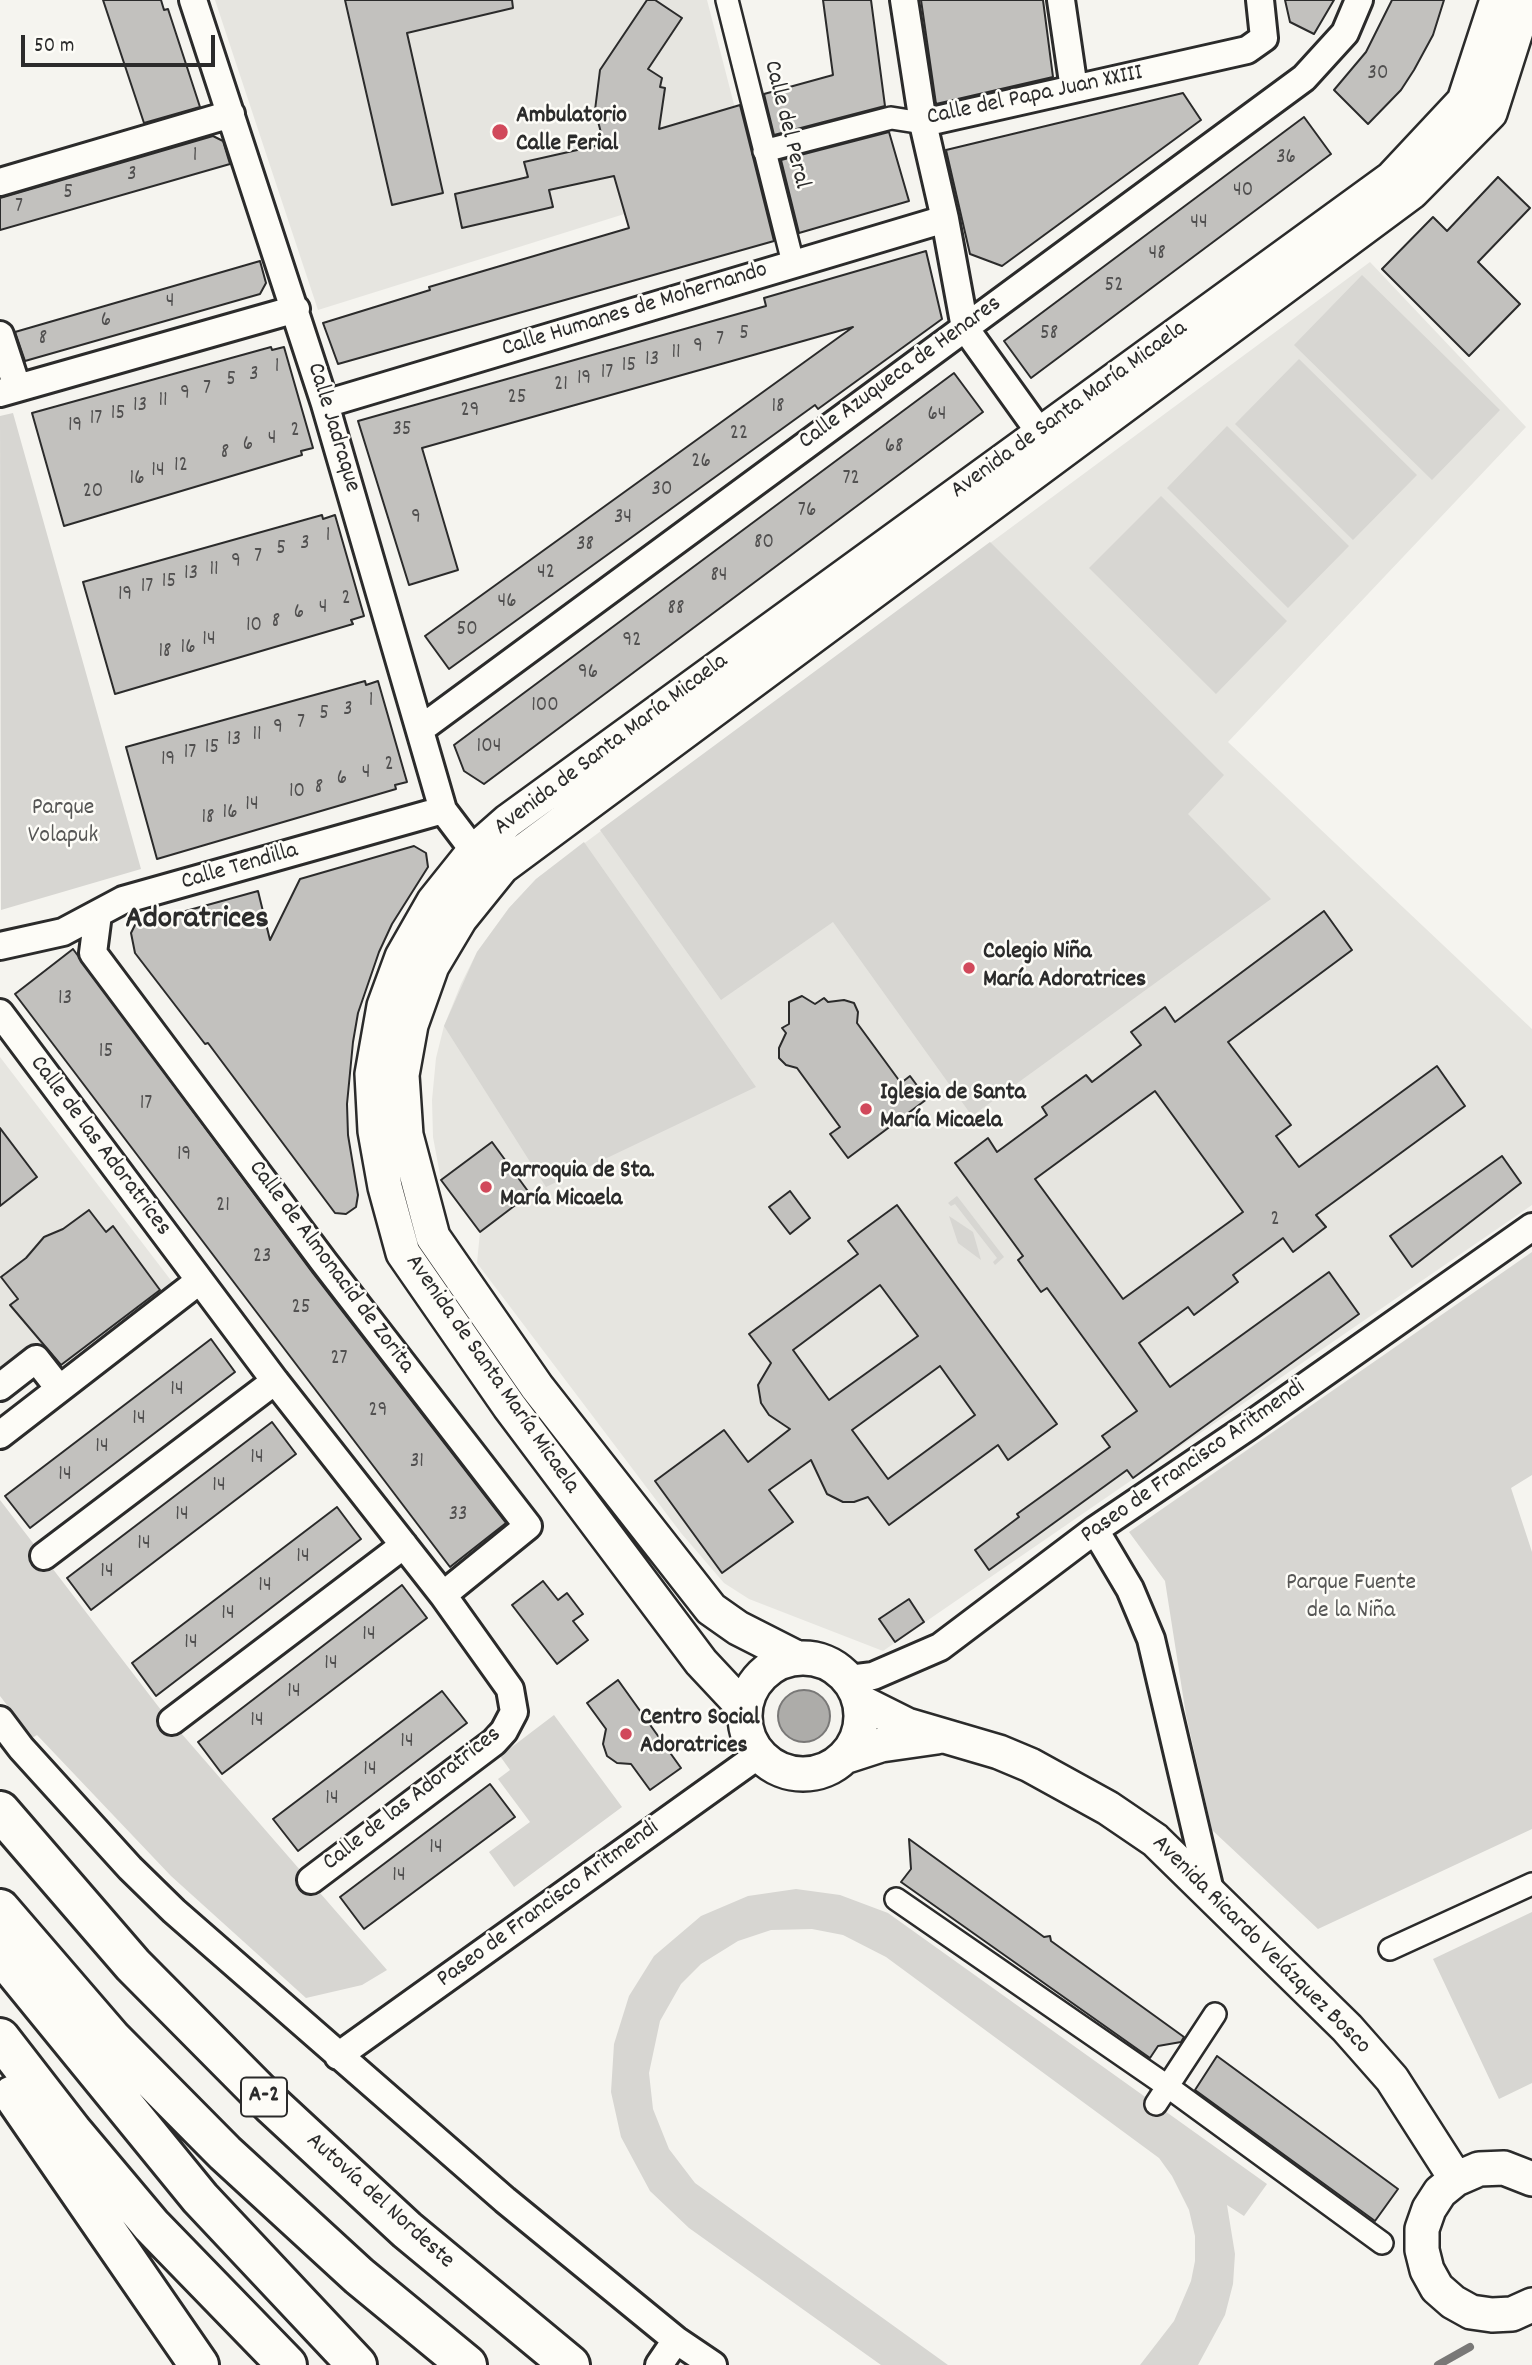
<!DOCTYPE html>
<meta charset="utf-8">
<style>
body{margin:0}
#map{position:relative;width:1532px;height:2365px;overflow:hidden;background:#f5f4ef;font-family:Dekko,sans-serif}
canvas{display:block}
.scale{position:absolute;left:21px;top:35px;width:194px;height:32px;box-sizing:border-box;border:4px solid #2b2b2b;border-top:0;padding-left:9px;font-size:21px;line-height:24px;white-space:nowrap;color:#2b2b2b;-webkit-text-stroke:5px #fdfcf7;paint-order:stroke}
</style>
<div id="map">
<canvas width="1532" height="2365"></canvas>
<div class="scale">50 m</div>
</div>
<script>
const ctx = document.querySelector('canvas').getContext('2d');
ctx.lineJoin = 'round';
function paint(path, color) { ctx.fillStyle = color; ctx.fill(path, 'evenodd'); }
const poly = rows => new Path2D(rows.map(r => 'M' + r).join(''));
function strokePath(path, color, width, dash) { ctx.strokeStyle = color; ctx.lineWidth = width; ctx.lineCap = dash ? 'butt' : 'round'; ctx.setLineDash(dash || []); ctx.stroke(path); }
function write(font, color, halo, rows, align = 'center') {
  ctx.font = font + ' Dekko,sans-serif'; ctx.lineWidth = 5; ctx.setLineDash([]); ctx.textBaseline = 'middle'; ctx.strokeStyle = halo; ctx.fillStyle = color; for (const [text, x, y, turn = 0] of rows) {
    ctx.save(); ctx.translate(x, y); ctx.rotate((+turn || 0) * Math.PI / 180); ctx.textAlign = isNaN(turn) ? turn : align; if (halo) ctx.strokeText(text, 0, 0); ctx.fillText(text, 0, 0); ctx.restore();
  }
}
paint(poly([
 [215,0,707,0,752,174,318,310],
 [1370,262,1526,427,1228,742,1532,1029,1532,1205,883,1651,749,1599,724,1583,681,1533,477,1263,480,1232,441,1180,433,1137,432,1100,436,1058,444,1026,461,984,477,952,509,908,536,879],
 [0,1057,173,1283,57,1372,36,1345,0,1370]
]), '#e6e5e0');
paint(poly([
 [1362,275,1500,410,1432,480,1294,345],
 [1299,359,1417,475,1353,540,1235,424],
 [13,413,141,869,1,910,0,416],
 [1227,426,1349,546,1288,608,1167,488],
 [1161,496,1287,621,1216,694,1089,568],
 [990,542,1224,775,1188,814,1271,899,972,1116,833,922,721,1000,600,830],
 [584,842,756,1087,546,1187,444,1026,477,952,509,908,536,879],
 [957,1196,1004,1257,995,1265,993,1262,997,1258,955,1204,951,1206,948,1203],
 [949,1216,973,1232,981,1260,958,1243],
 [1532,1252,1532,1475,1511,1488,1532,1552,1532,1829,1318,1929,1212,1830,1186,1715,1165,1581,1129,1532],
 [0,1500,161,1710,387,1970,362,1985,306,1998,171,1876,37,1735,32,1738,0,1696],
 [554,1715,622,1807,514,1887,489,1852,530,1822,498,1779,510,1770,500,1756],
 [796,1889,840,1895,888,1913,1267,2184,1244,2216,1227,2205,1235,2254,1233,2284,1225,2315,1198,2365,1140,2365,1174,2321,1191,2281,1195,2261,1195,2236,1189,2210,1172,2176,1159,2158,886,1957,843,1935,812,1929,771,1930,738,1941,701,1964,681,1984,660,2021,649,2073,653,2109,669,2149,695,2183,948,2365,881,2365,689,2228,650,2191,621,2137,611,2092,614,2044,629,1996,654,1956,701,1916,748,1896],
 [1532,1912,1532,2083,1499,2099,1433,1959]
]), '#d7d6d2');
const water = poly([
 '778 1716a26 26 0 1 1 52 0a26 26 0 1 1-52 0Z'
]);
paint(water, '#adaca9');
strokePath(water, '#797877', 2);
strokePath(poly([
 [1438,2365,1470,2347]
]), '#797877', 8);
const building = poly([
 [103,0,161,0,164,10,168,9,200,107,144,123,103,0],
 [345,0,512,0,513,8,407,33,443,193,392,205,345,0],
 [647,0,655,0,682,18,648,69,662,78,660,87,665,88,659,129,740,105,774,241,338,364,323,323,430,290,429,287,629,228,614,176,549,190,553,207,462,228,455,194,528,177,524,162,604,144,595,110,600,70,647,0],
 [823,0,871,0,885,106,774,135,764,94,833,75,823,0],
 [921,0,1043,0,1053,77,936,104,921,0],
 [1285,0,1334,0,1314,34,1290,22,1285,0],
 [1392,0,1444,0,1433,35,1414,70,1401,90,1368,124,1334,90,1366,52,1392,0],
 [1183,93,1201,120,1002,266,970,254,946,150,1183,93],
 [1304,117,1331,154,1031,378,1004,341,1304,117],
 [889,132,909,201,799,233,781,160,889,132],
 [213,136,223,141,230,164,0,230,0,198,213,136],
 [1498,177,1530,208,1478,262,1520,304,1469,356,1382,269,1433,217,1447,231,1498,177],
 [926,251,942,319,818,409,815,405,449,669,425,636,853,327,422,448,458,570,409,585,358,421,766,306,764,298,926,251],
 [260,261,266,283,260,294,25,361,15,332,260,261],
 [271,347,272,350,284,347,313,448,301,451,302,455,64,526,32,413,271,347],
 [954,373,983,412,484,784,464,771,454,745,954,373],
 [322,515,323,519,335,515,364,616,351,620,353,624,115,694,83,582,322,515],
 [365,681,366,685,378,681,407,782,395,785,396,789,157,859,126,747,365,681],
 [414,846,426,853,428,867,392,924,379,952,358,1013,353,1042,347,1104,348,1135,358,1195,356,1207,346,1214,335,1213,208,1043,205,1044,135,953,131,933,135,925,258,891,270,940,300,879,414,846],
 [1324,911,1352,950,1228,1042,1291,1125,1276,1136,1299,1167,1437,1066,1465,1106,1316,1215,1326,1227,1293,1252,1283,1238,1233,1275,1238,1282,1194,1315,1188,1307,1139,1343,1170,1387,1329,1272,1359,1314,1133,1478,1127,1470,989,1570,975,1550,1019,1517,1017,1514,1110,1447,1102,1436,1137,1411,1047,1288,1041,1292,1018,1260,1023,1256,955,1163,988,1138,997,1152,1047,1115,1042,1107,1086,1075,1092,1082,1141,1045,1131,1032,1165,1007,1175,1022,1324,911],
 [1155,1091,1243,1212,1123,1299,1035,1179,1155,1091],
 [73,949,312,1272,506,1523,450,1567,15,994,73,949],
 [802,996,815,1004,824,998,828,1002,844,1000,854,1003,858,1012,857,1023,901,1083,910,1076,927,1099,848,1158,830,1134,840,1127,797,1068,786,1065,779,1058,779,1048,786,1033,782,1028,789,1024,789,1002,802,996],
 [0,1128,37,1177,0,1206,0,1128],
 [492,1142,530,1194,480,1232,441,1180,492,1142],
 [1502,1156,1521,1183,1412,1267,1390,1236,1502,1156],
 [790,1191,810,1218,790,1234,769,1207,790,1191],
 [897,1205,1057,1424,1008,1460,998,1445,889,1525,868,1497,854,1502,843,1502,827,1494,811,1460,769,1490,793,1522,722,1573,655,1481,724,1430,748,1462,790,1429,769,1415,761,1403,758,1385,771,1363,749,1334,858,1254,848,1241,897,1205],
 [880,1285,918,1336,829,1400,793,1350,880,1285],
 [940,1366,975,1415,888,1479,852,1430,940,1366],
 [89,1210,106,1232,113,1226,160,1290,61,1365,10,1305,18,1299,1,1277,26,1258,44,1237,63,1229,89,1210],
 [211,1339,235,1372,30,1528,5,1496,211,1339],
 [272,1422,296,1454,91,1610,67,1578,272,1422],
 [337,1507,361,1539,156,1696,132,1663,337,1507],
 [543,1581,558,1600,567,1593,583,1614,573,1621,588,1640,557,1664,512,1605,543,1581],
 [402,1585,427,1618,222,1774,198,1742,402,1585],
 [909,1599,924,1622,895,1642,879,1619,909,1599],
 [618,1680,681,1768,650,1790,631,1764,617,1763,607,1756,603,1744,606,1729,587,1703,618,1680],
 [442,1691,467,1723,298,1851,273,1819,442,1691],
 [490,1784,515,1817,364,1929,340,1897,490,1784],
 [909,1839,1044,1937,1050,1936,1051,1941,1184,2037,1181,2042,1158,2046,1150,2058,901,1882,911,1869,909,1839],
 [1217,2056,1398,2189,1375,2221,1195,2090,1217,2056]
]);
paint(building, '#c2c1be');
strokePath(building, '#2b2b2b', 2);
const pedestrian = poly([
 [727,0,793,263],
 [764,151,891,118,923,123],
 [896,1899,1167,2086,1382,2243],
 [1390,1949,1532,1884],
 [1156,2104,1215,2014]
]);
const minor = poly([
 [193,0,325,404,443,810,474,851],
 [904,0,923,123,945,219,965,328,1051,448],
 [1061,0,1074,89],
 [923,123,1247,50,1264,38,1260,0],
 [0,182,231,114],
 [0,335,17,387],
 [0,393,296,309],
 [325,404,945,219],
 [422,728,1304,78,1345,33,1359,0],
 [98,914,93,953,324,1262,528,1526,443,1595],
 [0,946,63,932,123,900,443,810],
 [0,1013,275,1381,443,1595,510,1689,514,1712,504,1731,494,1742,311,1880],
 [0,1387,36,1359,58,1387],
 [0,1435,199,1281],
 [1095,1530,1130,1589,1151,1639,1210,1891],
 [44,1556,275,1381],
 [849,1679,873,1676,940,1647,1095,1530,1249,1426,1532,1227],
 [0,1720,21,1748,130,1868,174,1911,505,2200,676,2340,713,2365],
 [172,1721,404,1545],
 [338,2056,760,1754],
 [659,2365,676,2340]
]);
const tertiary = poly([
 [797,1658,738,1628,711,1609,537,1387,433,1237,406,1135,402,1075,411,1025,432,966,460,919,502,867,1412,192,1490,113,1526,0],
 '745 1716a58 58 0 1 1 116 0a58 58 0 1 1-116 0Z',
 [859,1701,907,1725,999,1752,1030,1765,1108,1808,1155,1840,1347,2028,1392,2079,1456,2179],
 [745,1709,701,1662,509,1406,403,1253,385,1187,375,1131,372,1074,384,1006,402,957,434,901,474,851,508,821,1392,178,1464,101,1497,0],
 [844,1757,881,1745,937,1737],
 [1532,2179,1504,2168,1479,2169,1456,2179,1440,2192,1429,2209,1422,2229,1422,2250,1427,2270,1437,2288,1453,2302,1471,2312,1492,2315,1512,2314,1532,2305]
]);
const motorway = poly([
 [0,1811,133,1965,271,2104,407,2230,570,2365],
 [0,1909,112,2039,225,2153,359,2276,467,2365],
 [0,1953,200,2198,357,2365],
 [0,2038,72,2131,151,2225,287,2365],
 [13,2095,199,2365]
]);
strokePath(pedestrian, '#2b2b2b', 26);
strokePath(minor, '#2b2b2b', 32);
strokePath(tertiary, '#2b2b2b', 38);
strokePath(motorway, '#2b2b2b', 44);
strokePath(pedestrian, '#fdfcf7', 21);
strokePath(minor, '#fdfcf7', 26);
strokePath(tertiary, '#fdfcf7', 33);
strokePath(motorway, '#fdfcf7', 38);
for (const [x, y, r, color] of [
 [500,132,9,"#d1495b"],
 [969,968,7,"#d1495b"],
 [866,1109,7,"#d1495b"],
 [486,1187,7,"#d1495b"],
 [626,1734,7,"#d1495b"]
]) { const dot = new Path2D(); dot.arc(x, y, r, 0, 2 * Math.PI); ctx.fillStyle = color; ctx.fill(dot); strokePath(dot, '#fdfcf7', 2.5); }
write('21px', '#515050', null, [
 ["30",1378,75],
 ["1",195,157],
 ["36",1286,159],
 ["3",132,176],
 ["40",1243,192],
 ["5",68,194],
 ["7",19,208],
 ["44",1199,224],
 ["48",1157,255],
 ["52",1114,287],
 ["4",170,303],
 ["6",106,322],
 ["5",744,335],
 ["58",1049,335],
 ["8",43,340],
 ["7",720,341],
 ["9",698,348],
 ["11",676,354],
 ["13",652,361],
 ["15",629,367],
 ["1",277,368],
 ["17",607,374],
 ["3",254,376],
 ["19",584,380],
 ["5",231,381],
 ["21",561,386],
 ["7",207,390],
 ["9",185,395],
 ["25",517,399],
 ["11",163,402],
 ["13",140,407],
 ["18",778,408],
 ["29",470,412],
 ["15",118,415],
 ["64",937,416],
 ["17",96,420],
 ["19",75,427],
 ["35",402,431],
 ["2",295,432],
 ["22",739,435],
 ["4",272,440],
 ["6",248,446],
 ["68",894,448],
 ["8",225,454],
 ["26",701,463],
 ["12",181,467],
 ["14",158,472],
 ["16",137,480],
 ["72",851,480],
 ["30",662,491],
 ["20",93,493],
 ["76",807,512],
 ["9",416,519],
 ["34",623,519],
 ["1",328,537],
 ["80",764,544],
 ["3",305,545],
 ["38",585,546],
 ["5",281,550],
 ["7",258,558],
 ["9",236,563],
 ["11",214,571],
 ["42",546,574],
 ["13",191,575],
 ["84",719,577],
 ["15",169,583],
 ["17",147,588],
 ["19",125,596],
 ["2",346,600],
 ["46",507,603],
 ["4",323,609],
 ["88",676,610],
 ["6",299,614],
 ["8",276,623],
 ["10",254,627],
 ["50",467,631],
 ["14",209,641],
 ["92",632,642],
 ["16",188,649],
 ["18",165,653],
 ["96",588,674],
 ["1",371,702],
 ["100",545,707],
 ["3",348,711],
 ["5",324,715],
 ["7",301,724],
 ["9",278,729],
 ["11",257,736],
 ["13",234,741],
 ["104",489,748],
 ["15",212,749],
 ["17",190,754],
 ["19",168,761],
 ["2",389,766],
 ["4",366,774],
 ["6",342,780],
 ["8",319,789],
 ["10",297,793],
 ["14",252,806],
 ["16",230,814],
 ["18",208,819],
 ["13",65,1000],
 ["15",106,1053],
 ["17",146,1105],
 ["19",184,1156],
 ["21",223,1207],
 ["2",1275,1221],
 ["23",262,1258],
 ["25",301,1309],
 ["27",339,1360],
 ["14",177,1391],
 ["29",378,1412],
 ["14",139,1420],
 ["14",102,1448],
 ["14",257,1459],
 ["31",417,1463],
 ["14",65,1476],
 ["14",219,1487],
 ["14",182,1516],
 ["33",458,1516],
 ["14",144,1545],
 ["14",303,1558],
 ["14",107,1573],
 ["14",265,1587],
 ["14",228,1615],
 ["14",369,1636],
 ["14",191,1644],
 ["14",331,1665],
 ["14",294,1693],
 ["14",257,1722],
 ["14",407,1743],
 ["14",370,1771],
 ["14",332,1800],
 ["14",436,1849],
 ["14",399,1877]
]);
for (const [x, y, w] of [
 [264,2097,46]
]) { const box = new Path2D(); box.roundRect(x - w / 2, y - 19.5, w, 39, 5); ctx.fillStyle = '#fdfcf7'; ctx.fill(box); strokePath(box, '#2b2b2b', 2); }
write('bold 23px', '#2b2b2b', null, [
 ["A-2",264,2097]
]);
write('24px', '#2b2b2b', '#fdfcf7', [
 ["Calle del Papa Juan XXIII",1035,97,-12],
 ["Calle del Peral",785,125,76],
 ["Calle Humanes de Mohernando",635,311,-17],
 ["Calle Azuqueca de Henares",901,374,-36],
 ["Avenida de Santa María Micaela",1070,411,-36],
 ["Calle Jadraque",332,428,73],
 ["Avenida de Santa María Micaela",612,746,-37],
 ["Calle Tendilla",240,868,-16],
 ["Calle de las Adoratrices",99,1147,53],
 ["Calle de Almonacid de Zorita",330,1268,53],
 ["Avenida de Santa María Micaela",491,1375,55],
 ["Paseo de Francisco Aritmendi",1194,1463,-35],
 ["Calle de las Adoratrices",413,1800,-38],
 ["Paseo de Francisco Aritmendi",549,1905,-36],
 ["Avenida Ricardo Velázquez Bosco",1260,1946,45],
 ["Autovía del Nordeste",379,2202,42]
]);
write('bold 24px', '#2b2b2b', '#fdfcf7', [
 ["Ambulatorio",516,118],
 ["Calle Ferial",516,146],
 ["Colegio Niña",983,954],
 ["María Adoratrices",983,982],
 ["Iglesia de Santa",880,1095],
 ["María Micaela",880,1123],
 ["Parroquia de Sta.",500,1173],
 ["María Micaela",500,1201],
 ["Centro Social",640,1720],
 ["Adoratrices",640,1748]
], 'left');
write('24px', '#565655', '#fdfcf7', [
 ["Parque",63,810],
 ["Volapuk",63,838],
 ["Parque Fuente",1351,1585],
 ["de la Niña",1351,1613]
]);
write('bold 32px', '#2b2b2b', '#fdfcf7', [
 ["Adoratrices",197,922]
]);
</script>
